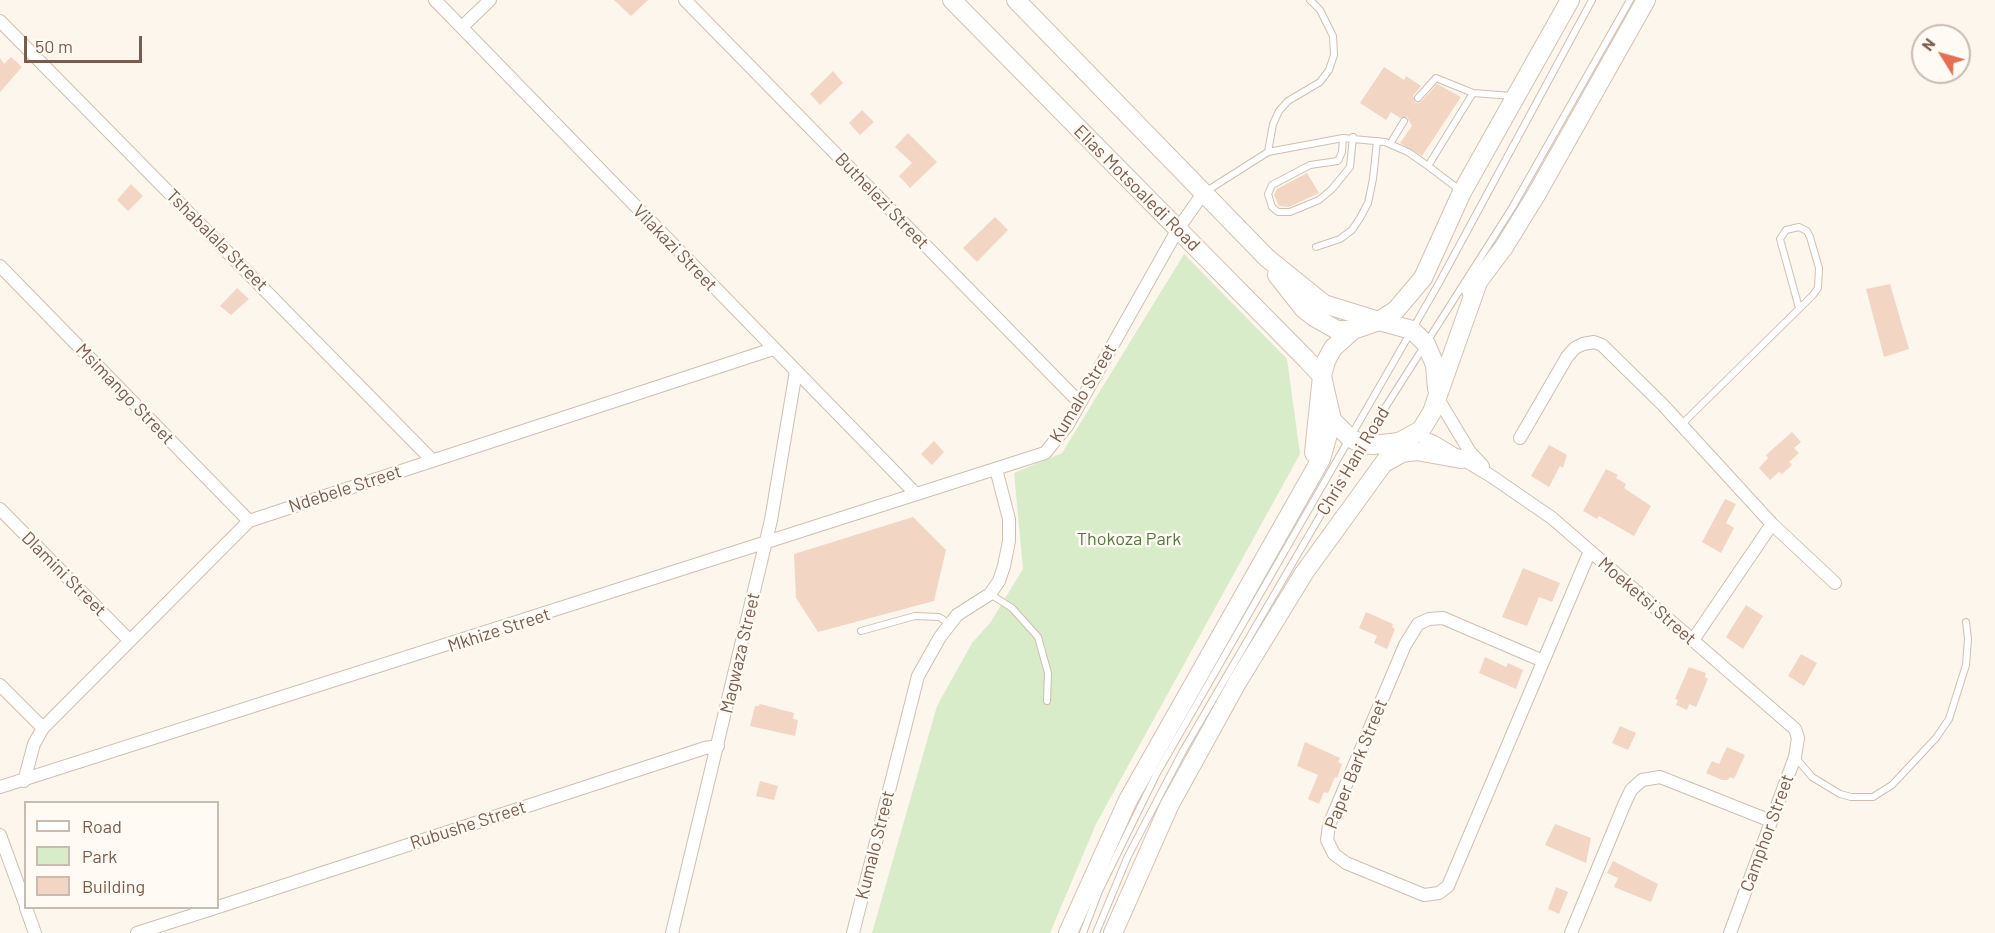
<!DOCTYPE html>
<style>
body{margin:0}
#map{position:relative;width:1995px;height:933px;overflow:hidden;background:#fdf6ec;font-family:Barlow,sans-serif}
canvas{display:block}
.legend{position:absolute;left:24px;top:801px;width:195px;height:108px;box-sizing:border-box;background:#fffaf3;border:2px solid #cabbb1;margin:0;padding:8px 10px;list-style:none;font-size:18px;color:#7a5c4d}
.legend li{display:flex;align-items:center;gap:12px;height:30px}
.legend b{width:30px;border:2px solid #cabbb1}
.north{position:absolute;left:1911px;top:24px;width:60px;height:60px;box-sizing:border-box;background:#fffaf3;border:2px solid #cabbb1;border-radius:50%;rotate:307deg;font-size:16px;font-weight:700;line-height:24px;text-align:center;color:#7a5c4d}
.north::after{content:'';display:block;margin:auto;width:21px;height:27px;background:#e76f51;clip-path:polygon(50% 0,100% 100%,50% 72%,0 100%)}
.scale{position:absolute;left:24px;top:36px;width:118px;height:27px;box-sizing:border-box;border:3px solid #7a5c4d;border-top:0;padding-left:8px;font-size:18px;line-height:21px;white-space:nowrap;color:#7a5c4d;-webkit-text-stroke:4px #fffaf3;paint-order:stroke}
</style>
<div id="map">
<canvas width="1995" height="933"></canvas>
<ul class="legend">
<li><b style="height:8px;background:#fff"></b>Road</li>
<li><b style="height:16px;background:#d8ecc9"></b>Park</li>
<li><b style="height:16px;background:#f3d5c3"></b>Building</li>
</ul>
<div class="north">N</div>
<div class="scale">50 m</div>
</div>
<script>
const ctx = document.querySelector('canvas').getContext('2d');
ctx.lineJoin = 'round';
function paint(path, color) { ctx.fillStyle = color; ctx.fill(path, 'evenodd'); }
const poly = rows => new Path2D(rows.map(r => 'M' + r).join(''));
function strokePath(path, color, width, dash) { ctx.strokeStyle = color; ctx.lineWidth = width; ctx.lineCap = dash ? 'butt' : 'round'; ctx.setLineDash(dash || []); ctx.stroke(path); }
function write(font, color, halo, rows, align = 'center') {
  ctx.font = font + ' Barlow,sans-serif'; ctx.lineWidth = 5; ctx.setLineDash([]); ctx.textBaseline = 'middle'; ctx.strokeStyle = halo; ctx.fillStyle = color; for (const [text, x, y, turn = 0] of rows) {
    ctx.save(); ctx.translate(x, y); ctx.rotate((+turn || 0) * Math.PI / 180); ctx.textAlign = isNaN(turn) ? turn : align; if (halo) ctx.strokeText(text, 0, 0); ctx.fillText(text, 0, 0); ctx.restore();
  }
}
paint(poly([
 [1184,254,1287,359,1300,454,1096,824,1050,933,872,933,937,706,972,643,990,623,1023,569,1014,473,1062,453]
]), '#d8ecc9');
paint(poly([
 [614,0,648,0,631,16],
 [11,57,22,67,0,92,0,58,4,64],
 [1384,67,1404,80,1406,76,1421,86,1413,96,1416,103,1421,102,1437,84,1461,97,1422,156,1400,143,1412,126,1407,117,1400,118,1391,112,1386,120,1360,103],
 [833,71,843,83,820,105,810,94],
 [862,110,874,122,860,135,849,123],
 [908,133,937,162,910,188,899,176,912,163,895,147],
 [1307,173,1319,193,1289,207,1279,206,1274,195,1277,189],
 [131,184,143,196,128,211,117,200],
 [995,217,1008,230,977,262,963,248],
 [1890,284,1909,349,1884,357,1866,289],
 [237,288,249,299,231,315,220,306],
 [1792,432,1801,442,1794,448,1799,453,1789,462,1792,465,1782,474,1779,472,1770,480,1759,468,1768,458,1766,455],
 [934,441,944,452,932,465,921,454],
 [1549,445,1567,455,1563,468,1560,466,1549,487,1531,476],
 [1606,469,1618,475,1616,478,1626,484,1624,488,1651,506,1634,536,1599,516,1597,519,1583,511],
 [1725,499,1736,504,1726,523,1734,528,1721,553,1702,542],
 [913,517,946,550,934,601,818,632,796,598,794,554],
 [1523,568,1560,583,1552,602,1539,597,1527,626,1502,617],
 [1746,605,1763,616,1743,649,1726,637],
 [1366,612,1393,624,1392,627,1395,629,1387,649,1374,643,1377,636,1359,628],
 [1801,654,1817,663,1804,686,1788,676],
 [1485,657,1506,667,1508,663,1523,670,1516,689,1479,673],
 [1689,667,1706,673,1705,677,1708,679,1696,707,1689,704,1687,710,1676,705,1678,700,1675,699],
 [760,704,794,713,793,719,798,720,795,736,750,726,755,706,759,706],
 [1620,726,1636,733,1628,750,1612,743],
 [1305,742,1340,758,1338,762,1342,764,1337,778,1335,777,1328,793,1324,792,1319,804,1308,799,1318,775,1297,766],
 [1727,747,1745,755,1734,779,1730,777,1728,780,1722,780,1706,773,1712,761,1719,764],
 [760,781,778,786,774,800,756,796],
 [1555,824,1591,838,1586,863,1545,845],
 [1613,861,1658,884,1651,902,1614,887,1618,878,1607,873],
 [1556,887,1568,892,1559,914,1548,909]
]), '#f3d5c3');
const service = poly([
 [1418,98,1436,78,1473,93],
 [1343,138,1342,152,1338,161,1310,165,1272,185,1268,194,1272,207,1278,212,1290,212,1319,200,1332,189,1350,167,1353,137],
 [1390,144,1404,121],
 [1268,152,1273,124,1279,111,1288,101,1320,82,1329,70,1334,55,1333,36,1320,10,1310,0],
 [1461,191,1428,166,1473,93,1512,96],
 [1205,192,1268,152,1343,138,1385,142,1408,152,1428,166],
 [1316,247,1340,239,1352,230,1360,218,1368,203,1373,179,1377,141],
 [1681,425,1813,295,1818,288,1819,268,1810,237,1807,231,1799,227,1786,230,1780,239,1799,308],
 [990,594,1012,608,1038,637,1048,673,1047,701],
 [861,631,915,616,939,617,950,624],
 [1795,757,1812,777,1840,794,1851,797,1873,797,1892,785,1936,738,1949,719,1966,665,1968,639,1966,622],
 [1083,933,1099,891,1157,773,1439,283,1592,0],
 [1096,933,1128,856,1183,751,1362,444,1512,208,1630,0]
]);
const minor = poly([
 [435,0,916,494],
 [685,0,1079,402],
 [0,21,432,460],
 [462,27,490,0],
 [0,266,249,521],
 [1437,397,1470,452,1483,466],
 [1415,434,1434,442,1491,476,1552,518,1795,729,1798,738,1795,757,1730,933],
 [1520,438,1567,357,1575,348,1583,344,1594,342,1602,345,1663,405,1772,524,1835,583],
 [0,509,128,639],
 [1693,640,1772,524],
 [1543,661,1443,618,1429,619,1418,624,1405,645,1329,825,1327,840,1334,854,1346,863,1424,895,1439,893,1448,886,1590,551],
 [0,685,43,728],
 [24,781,34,744,43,728,249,521,773,349],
 [0,787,1045,453,1067,426,1178,229,1204,192],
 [0,835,26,906],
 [218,907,705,748,718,746],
 [26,908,35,933],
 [137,933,215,908],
 [672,933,771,520,796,371],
 [853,933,918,676,940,637,957,615,990,594,999,581,1004,566,1009,541,1009,519,996,469],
 [1571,933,1624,805,1631,790,1642,780,1660,777,1771,821]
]);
const secondary = poly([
 [952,0,1307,360,1322,376,1332,420,1350,438,1362,444,1373,445,1399,442,1421,430,1432,412,1478,282],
 [1016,0,1267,258,1324,304,1379,321,1396,310,1423,278,1462,192,1570,0],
 [1277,275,1303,308,1314,317,1337,330,1353,330],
 [1471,291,1504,247,1536,195,1646,0],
 [1314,453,1322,376,1326,361,1333,348,1353,330,1379,321,1412,330,1426,344,1435,365,1437,389],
 [1386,462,1402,453,1416,451,1461,459],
 [1068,933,1128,800,1321,459,1332,420],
 [1113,933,1169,806,1238,681,1304,573,1399,442]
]);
strokePath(service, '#d1beb0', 8);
strokePath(minor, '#d1beb0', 14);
strokePath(secondary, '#d6c0b0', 20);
strokePath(service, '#fff', 6);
strokePath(minor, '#fff', 12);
strokePath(secondary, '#fff', 18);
write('18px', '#7a5c4d', '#fffaf3', [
 ["Elias Motsoaledi Road",1137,188,45],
 ["Buthelezi Street",882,201,46],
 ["Tshabalala Street",217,240,45],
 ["Vilakazi Street",675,248,46],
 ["Kumalo Street",1083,393,-59],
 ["Msimango Street",125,394,46],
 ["Chris Hani Road",1353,461,-59],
 ["Ndebele Street",345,489,-18],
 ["Dlamini Street",64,574,45],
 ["Moeketsi Street",1647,601,41],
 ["Mkhize Street",499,630,-18],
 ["Magwaza Street",740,653,-77],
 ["Paper Bark Street",1356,764,-68],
 ["Rubushe Street",468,825,-18],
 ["Camphor Street",1767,833,-70],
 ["Kumalo Street",875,845,-76]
]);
write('18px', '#537a41', '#fffaf3', [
 ["Thokoza Park",1129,539]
]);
</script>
